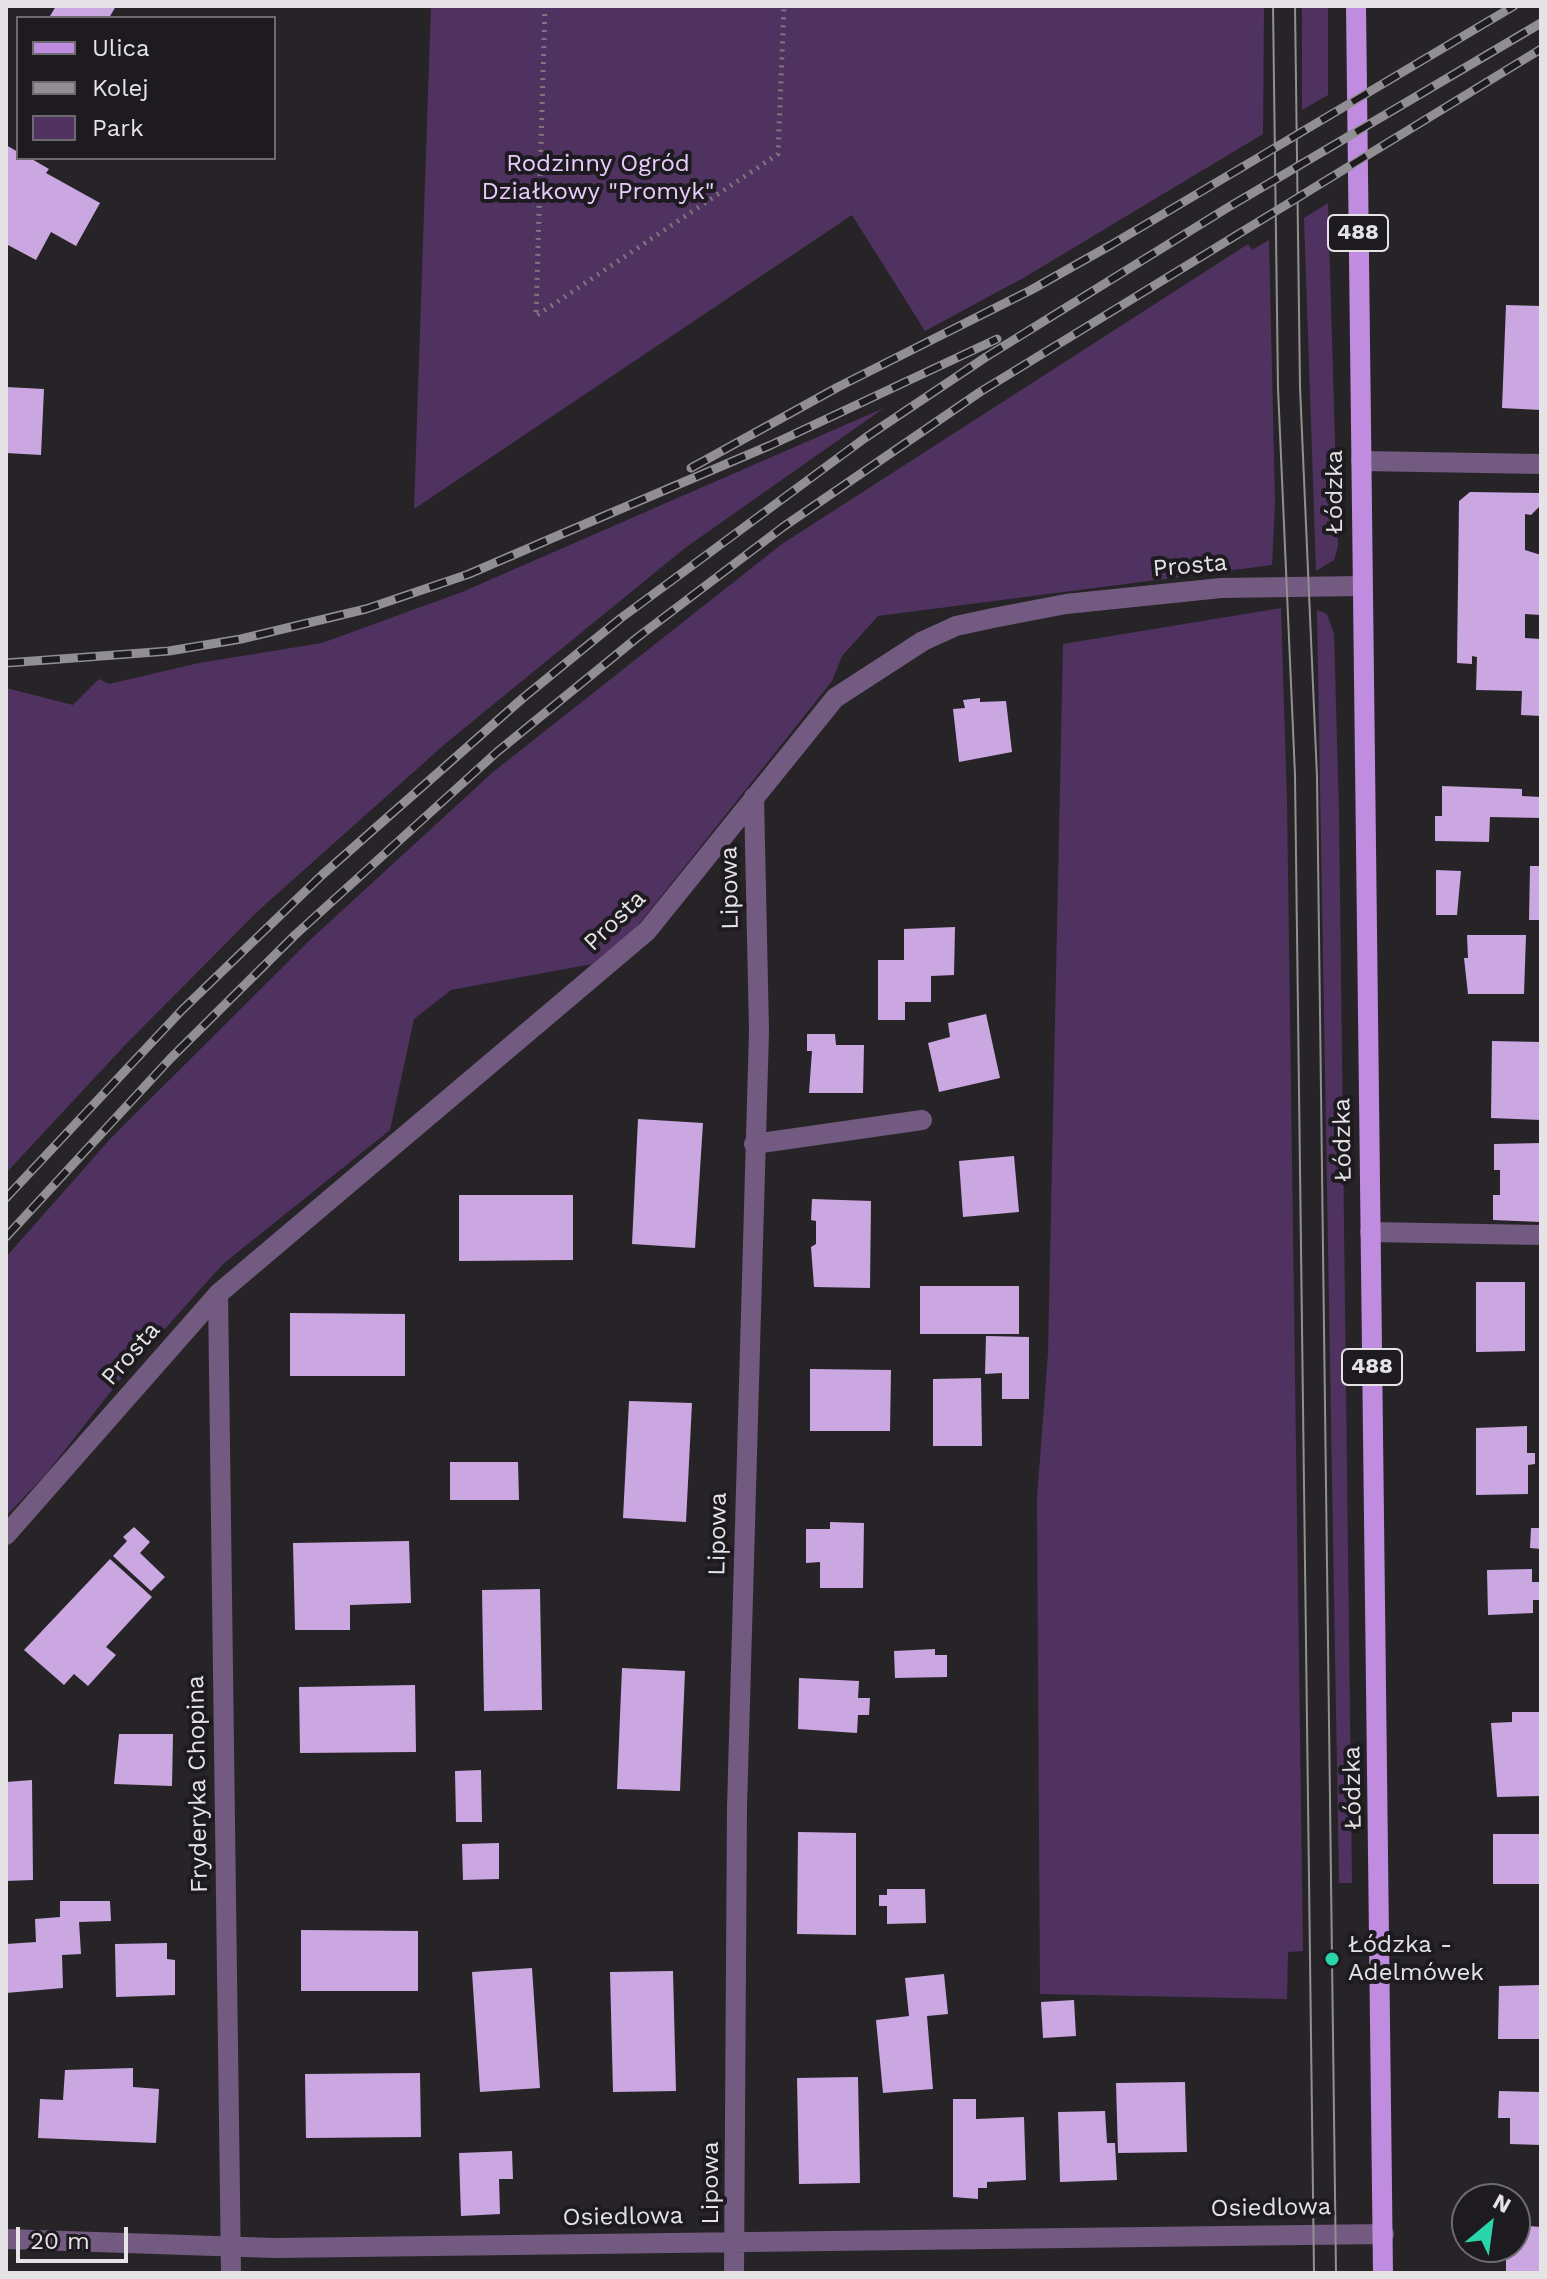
<!DOCTYPE html>
<meta charset="utf-8">
<style>
body{margin:0}
#map{position:relative;width:1547px;height:2279px;overflow:hidden;background:#272428;font-family:"Work Sans",sans-serif}
canvas{display:block}
.frame{position:absolute;inset:0;border:8px solid #e5e3e6;pointer-events:none}
.legend{position:absolute;left:16px;top:16px;width:260px;height:144px;box-sizing:border-box;background:#1d1b1f;border:2px solid #6d6b6f;margin:0;padding:10px 14px;list-style:none;font-size:24px;color:#e5e3e6}
.legend li{display:flex;align-items:center;gap:16px;height:40px}
.legend b{width:40px;border:2px solid #6d6b6f}
.north{position:absolute;left:1451px;top:2183px;width:80px;height:80px;box-sizing:border-box;background:#1d1b1f;border:2px solid #6d6b6f;border-radius:50%;rotate:29deg;font-size:22px;font-weight:700;line-height:32px;text-align:center;color:#e5e3e6}
.north::after{content:'';display:block;margin:auto;width:28px;height:36px;background:#2ad5ac;clip-path:polygon(50% 0,100% 100%,50% 72%,0 100%)}
.scale{position:absolute;left:16px;top:2227px;width:112px;height:36px;box-sizing:border-box;border:4px solid #e5e3e6;border-top:0;padding-left:10px;font-size:24px;line-height:28px;white-space:nowrap;color:#e5e3e6;-webkit-text-stroke:6px #1d1b1f;paint-order:stroke}
</style>
<div id="map">
<canvas width="1547" height="2279"></canvas>
<div class="frame"></div>
<ul class="legend">
<li><b style="height:10px;background:#c08cdf"></b>Ulica</li>
<li><b style="height:10px;background:#918f92"></b>Kolej</li>
<li><b style="height:22px;background:#503261"></b>Park</li>
</ul>
<div class="north">N</div>
<div class="scale">20 m</div>
</div>
<script>
const ctx = document.querySelector('canvas').getContext('2d');
ctx.lineJoin = 'round';
function paint(path, color) { ctx.fillStyle = color; ctx.fill(path, 'evenodd'); }
const poly = rows => new Path2D(rows.map(r => 'M' + r).join(''));
function strokePath(path, color, width, dash) { ctx.strokeStyle = color; ctx.lineWidth = width; ctx.lineCap = dash ? 'butt' : 'round'; ctx.setLineDash(dash || []); ctx.stroke(path); }
function write(font, color, halo, rows, align = 'center') {
  ctx.font = font + ' "Work Sans",sans-serif'; ctx.lineWidth = 8; ctx.setLineDash([]); ctx.textBaseline = 'middle'; ctx.strokeStyle = halo; ctx.fillStyle = color; for (const [text, x, y, turn = 0] of rows) {
    ctx.save(); ctx.translate(x, y); ctx.rotate((+turn || 0) * Math.PI / 180); ctx.textAlign = isNaN(turn) ? turn : align; if (halo) ctx.strokeText(text, 0, 0); ctx.fillText(text, 0, 0); ctx.restore();
  }
}
paint(poly([
 [431,6,1264,6,1263,134,1025,277,925,331,852,215,414,509],
 [1302,6,1328,6,1328,95,1302,110],
 [1328,203,1338,546,1334,560,1316,571,1304,218],
 [1269,240,1275,503,1272,565,878,616,842,656,832,681,635,929,592,964,451,990,414,1019,390,1130,223,1264,127,1371,46,1474,6,1516,6,1257,111,1138,310,940,493,772,782,544,1248,244,1252,250],
 [884,408,685,548,446,743,258,911,127,1043,6,1173,6,688,73,705,99,679,109,684,199,663,322,643,462,592],
 [1281,608,1287,802,1303,1951,1288,1952,1287,1999,1040,1994,1037,1498,1048,1354,1063,644],
 [1317,610,1327,614,1334,634,1339,814,1352,1883,1339,1883]
]), '#503261');
paint(poly([
 [56,6,116,6,109,18,54,18,50,16],
 [6,145,18,152,18,158,30,158,49,169,46,173,100,203,76,246,51,232,36,260,6,244],
 [1506,305,1541,306,1541,410,1502,408],
 [6,387,44,389,41,455,6,453],
 [1470,492,1540,493,1539,507,1531,515,1525,514,1525,550,1541,555,1541,615,1525,614,1525,638,1541,639,1541,716,1521,715,1522,691,1476,690,1477,657,1472,656,1472,664,1457,663,1459,501],
 [980,698,980,702,1006,701,1012,752,959,762,953,709,965,708,963,700],
 [1442,786,1522,789,1522,796,1541,797,1541,818,1490,817,1489,842,1435,841,1435,816,1442,816],
 [1530,866,1541,866,1541,920,1529,920],
 [1436,870,1461,871,1457,915,1436,915],
 [955,927,954,975,931,976,931,1002,905,1002,905,1020,878,1020,878,960,904,960,904,929],
 [1467,935,1526,935,1524,994,1468,994,1464,958,1468,958],
 [986,1014,1000,1078,939,1092,928,1043,950,1037,948,1023],
 [807,1034,835,1034,836,1045,864,1045,863,1093,809,1093,812,1051,807,1051],
 [1492,1041,1541,1042,1541,1120,1491,1118],
 [638,1119,703,1123,695,1248,632,1244],
 [1541,1143,1541,1222,1493,1220,1493,1195,1500,1195,1500,1170,1494,1170,1494,1144],
 [1014,1156,1019,1212,963,1217,959,1161],
 [459,1195,573,1195,573,1260,459,1261],
 [812,1199,871,1201,870,1288,814,1287,811,1247,816,1244,816,1221,811,1220],
 [1476,1282,1525,1282,1525,1351,1476,1352],
 [920,1286,1019,1286,1019,1334,920,1334],
 [290,1313,405,1314,405,1376,290,1376],
 [986,1336,1029,1337,1029,1399,1002,1399,1002,1373,985,1374],
 [810,1369,891,1370,890,1431,810,1431],
 [981,1378,982,1446,933,1446,933,1379],
 [629,1401,692,1403,686,1522,623,1518],
 [1527,1426,1527,1453,1535,1453,1535,1464,1528,1465,1528,1494,1476,1495,1476,1428],
 [450,1462,518,1462,519,1500,450,1500],
 [830,1522,864,1523,863,1588,820,1588,820,1562,806,1563,806,1529,830,1529],
 [134,1527,150,1542,140,1553,165,1577,151,1591,113,1556,127,1541,123,1537],
 [1531,1528,1541,1528,1541,1549,1530,1548],
 [409,1541,411,1603,350,1605,350,1630,295,1630,293,1543],
 [110,1559,152,1597,106,1647,116,1655,88,1686,74,1674,64,1685,24,1650],
 [1532,1569,1532,1582,1541,1582,1541,1600,1533,1600,1533,1613,1488,1615,1487,1570],
 [540,1589,542,1710,484,1711,482,1590],
 [935,1649,935,1655,947,1655,947,1677,895,1678,894,1651],
 [622,1668,685,1671,680,1791,617,1789],
 [799,1678,859,1681,858,1698,870,1698,869,1715,858,1715,857,1733,798,1729],
 [415,1685,416,1752,300,1753,299,1687],
 [1512,1712,1541,1712,1541,1796,1497,1797,1491,1723,1512,1722],
 [119,1734,173,1734,172,1786,114,1784],
 [481,1770,482,1822,456,1822,455,1771],
 [32,1780,33,1880,6,1881,6,1782],
 [798,1832,856,1833,856,1935,797,1934],
 [1493,1834,1541,1834,1541,1884,1493,1884],
 [499,1843,499,1879,463,1880,462,1844],
 [887,1889,925,1889,926,1923,887,1924,887,1906,879,1906,879,1895,887,1895],
 [60,1901,110,1901,111,1921,79,1922,81,1954,62,1955,63,1988,6,1993,6,1944,36,1942,35,1919,60,1917],
 [301,1930,418,1931,418,1991,301,1991],
 [167,1943,167,1959,175,1960,175,1995,116,1997,115,1944],
 [532,1968,540,2088,480,2092,472,1972],
 [673,1971,676,2091,613,2092,610,1972],
 [944,1974,948,2014,927,2016,933,2089,883,2093,876,2020,909,2016,905,1978],
 [1541,1985,1541,2039,1498,2039,1499,1986],
 [1074,2000,1076,2036,1043,2038,1041,2002],
 [133,2068,133,2087,159,2089,156,2143,38,2138,40,2099,63,2100,65,2070],
 [420,2073,421,2137,306,2138,305,2074],
 [858,2077,860,2183,799,2184,797,2078],
 [1185,2082,1187,2152,1118,2153,1116,2083],
 [1499,2091,1540,2092,1541,2145,1510,2144,1510,2118,1498,2118],
 [953,2099,976,2099,976,2119,1024,2117,1026,2180,987,2182,987,2188,978,2188,978,2199,953,2197],
 [1105,2111,1107,2143,1115,2143,1117,2180,1060,2182,1058,2112],
 [512,2151,513,2179,499,2179,500,2214,461,2216,459,2153],
 [1515,2225,1541,2227,1541,2273,1506,2273,1506,2247,1515,2247]
]), '#cba7e2');
strokePath(poly([
 [545,6,536,316,778,154,784,6]
]), '#7b787c', 5, [2, 6]);
strokePath(poly([
 [1361,461,1541,464],
 [754,1144,922,1120],
 [1370,1232,1541,1235],
 [218,1294,231,2273],
 [6,1535,218,1294,647,931,835,698,923,641,956,626,993,618,1066,604,1221,588,1362,586],
 [6,2239,275,2248,1384,2234],
 [734,2273,737,1807,759,1031,754,797]
]), '#725a81', 20);
strokePath(poly([
 [1356,6,1383,2273]
]), '#c08cdf', 20);
strokePath(poly([
 [1273,6,1278,388,1295,775,1314,2273],
 [1295,6,1300,387,1317,777,1336,2273]
]), '#918f92', 2);
const rail = poly([
 [691,468,838,387,1031,290,1111,245,1514,6],
 [6,663,169,651,241,639,366,609,469,574,564,533,771,445,997,339],
 [6,1198,182,1010,322,875,523,698,621,618,865,438,986,357,1227,208,1541,23],
 [6,1237,170,1059,295,935,497,752,638,637,783,527,980,392,1541,49]
]);
strokePath(rail, '#918f92', 9);
strokePath(rail, '#1d1b1f', 6, [18]);
for (const [x, y, r, color] of [
 [1332,1959,8,"#2ad5ac"]
]) { const dot = new Path2D(); dot.arc(x, y, r, 0, 2 * Math.PI); ctx.fillStyle = color; ctx.fill(dot); strokePath(dot, '#1d1b1f', 3); }
for (const [x, y, w] of [
 [1358,233,60],
 [1372,1367,60]
]) { const box = new Path2D(); box.roundRect(x - w / 2, y - 18, w, 36, 6); ctx.fillStyle = '#1d1b1f'; ctx.fill(box); strokePath(box, '#e5e3e6', 2); }
write('bold 22px', '#e5e3e6', null, [
 ["488",1358,233],
 ["488",1372,1367]
]);
write('24px', '#eaccfc', '#1d1b1f', [
 ["Rodzinny Ogród",598,164],
 ["Działkowy \"Promyk\"",598,192]
]);
write('24px', '#e5e3e6', '#1d1b1f', [
 ["Łódzka",1335,492,-90],
 ["Prosta",1190,566,-5],
 ["Lipowa",730,888,-91],
 ["Prosta",615,921,-44],
 ["Łódzka",1343,1140,-91],
 ["Prosta",131,1354,-49],
 ["Lipowa",718,1534,-89],
 ["Fryderyka Chopina",198,1784,-91],
 ["Łódzka",1353,1788,-91],
 ["Lipowa",711,2183,-90],
 ["Osiedlowa",1271,2208,-1],
 ["Osiedlowa",623,2217,-1]
]);
write('24px', '#e5e3e6', '#1d1b1f', [
 ["Łódzka -",1348,1945],
 ["Adelmówek",1348,1973]
], 'left');
</script>
